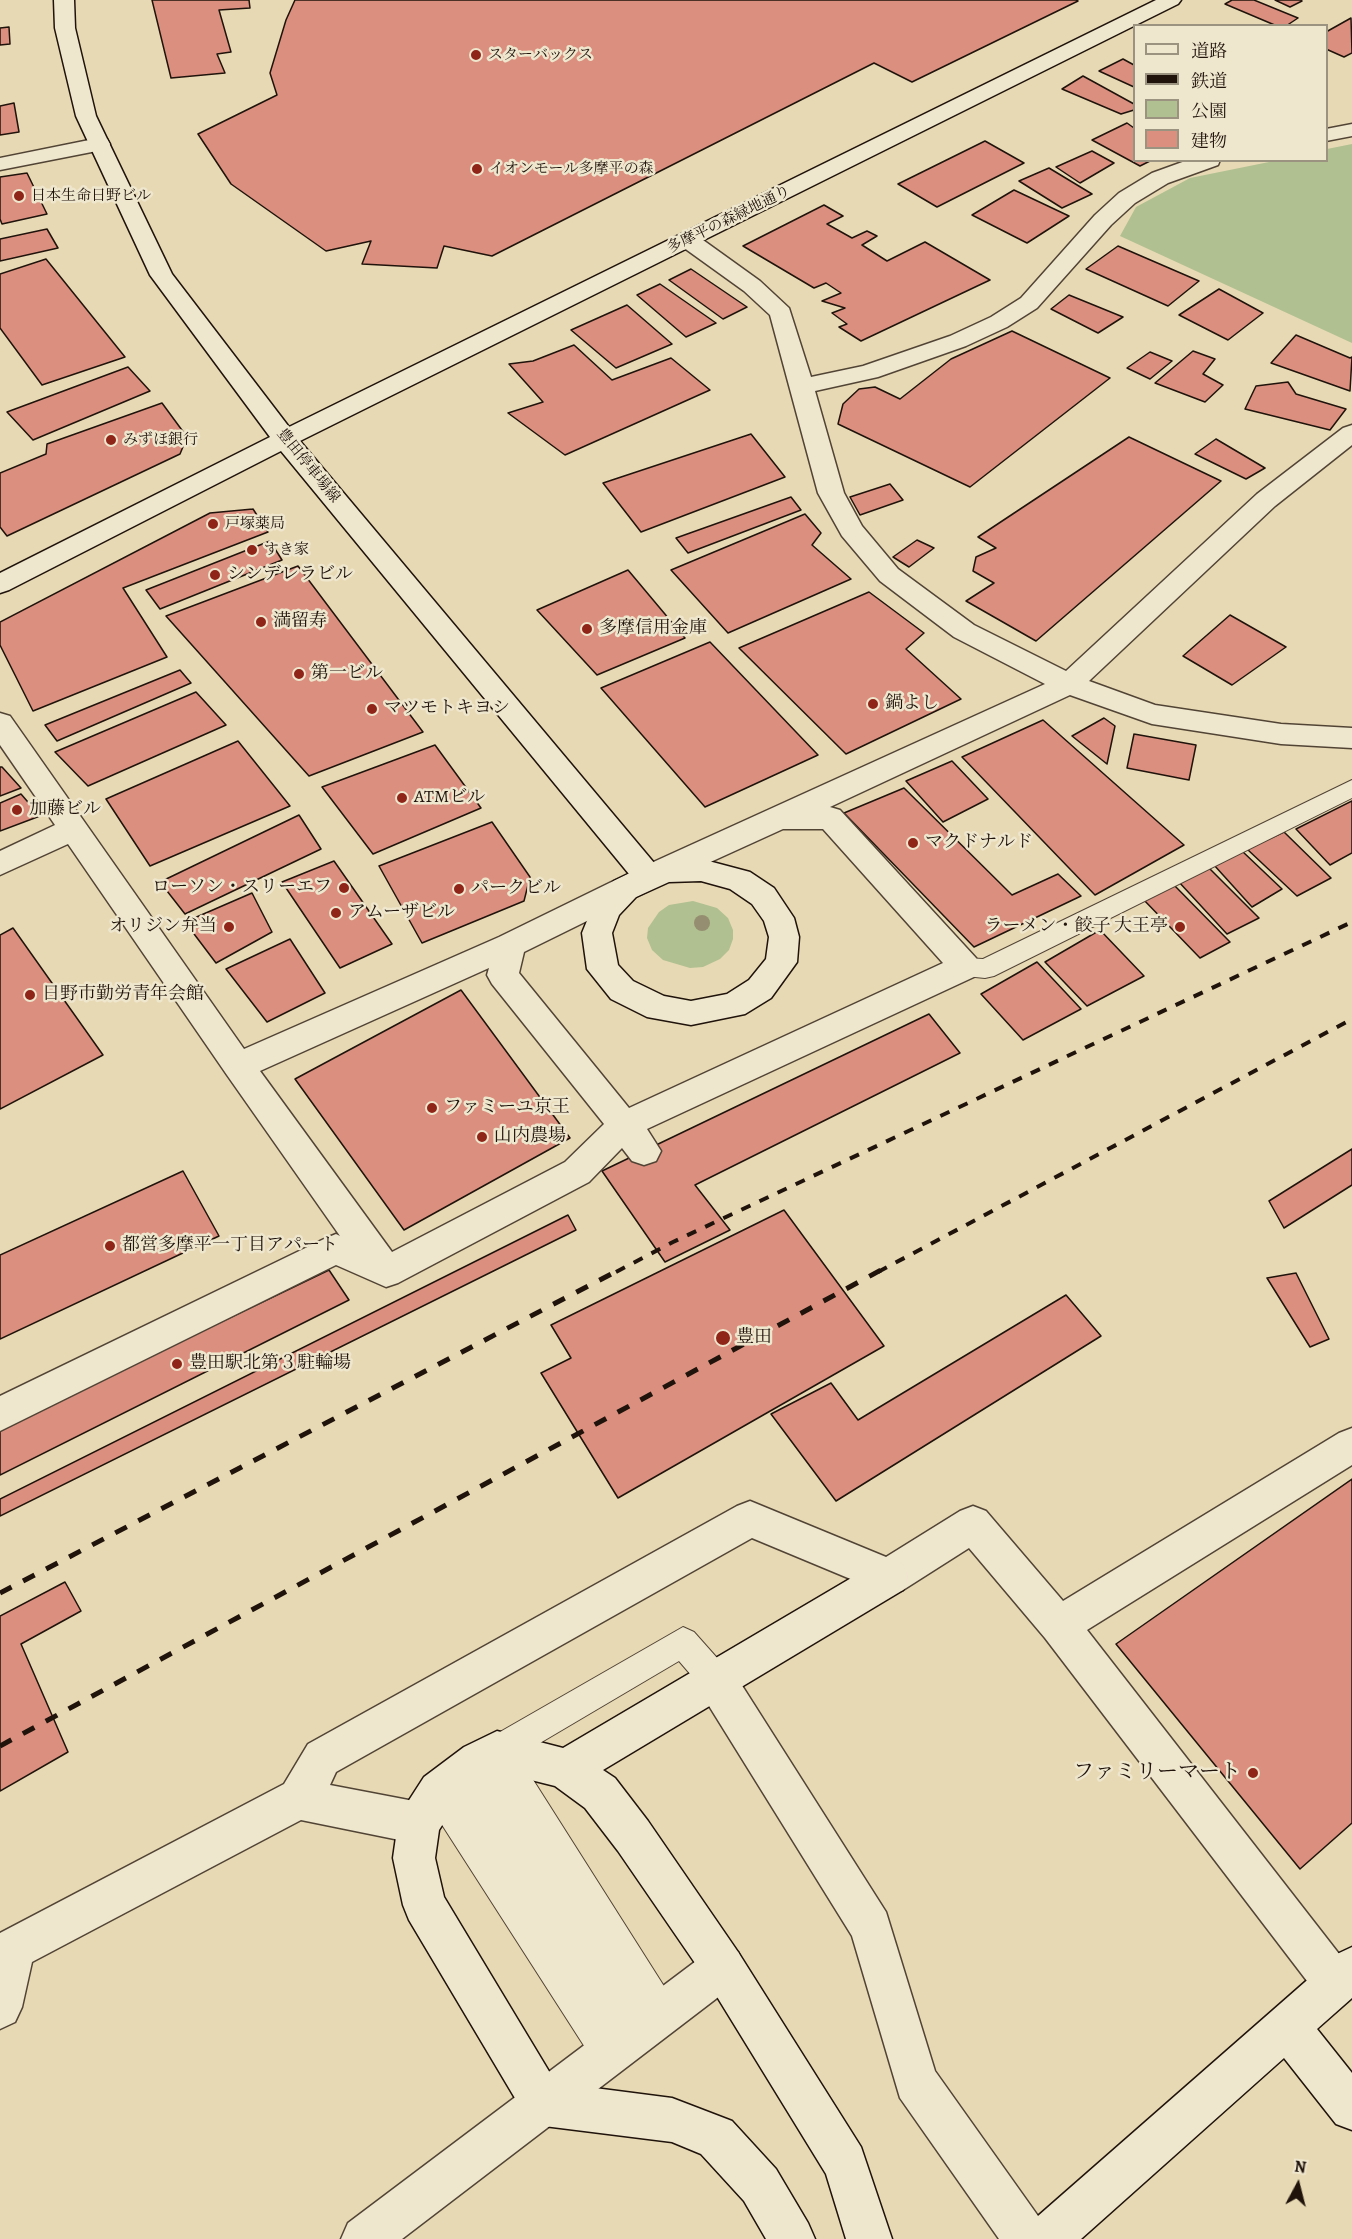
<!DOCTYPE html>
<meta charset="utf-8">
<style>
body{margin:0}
#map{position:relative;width:1352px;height:2239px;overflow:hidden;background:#e7d9b3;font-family:Alegreya,"Noto Serif JP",serif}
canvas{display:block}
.legend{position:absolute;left:1133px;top:24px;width:195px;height:138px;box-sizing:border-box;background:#efe6ce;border:2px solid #9c9280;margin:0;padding:8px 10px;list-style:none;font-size:18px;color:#1f130b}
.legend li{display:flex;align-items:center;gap:12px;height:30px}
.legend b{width:30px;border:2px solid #9c9280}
.north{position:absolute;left:1268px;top:2155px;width:60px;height:60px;-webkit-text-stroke:4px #efe6ce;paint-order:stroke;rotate:7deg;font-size:16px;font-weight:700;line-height:24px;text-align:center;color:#1f130b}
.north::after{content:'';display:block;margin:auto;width:21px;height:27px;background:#1f130b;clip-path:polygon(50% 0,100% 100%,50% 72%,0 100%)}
</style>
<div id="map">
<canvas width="1352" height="2239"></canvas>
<ul class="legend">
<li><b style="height:8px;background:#efe6ce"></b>道路</li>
<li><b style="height:8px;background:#1f130b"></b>鉄道</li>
<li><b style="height:16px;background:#b0c091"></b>公園</li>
<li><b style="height:16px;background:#da8f7f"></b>建物</li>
</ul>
<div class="north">N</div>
</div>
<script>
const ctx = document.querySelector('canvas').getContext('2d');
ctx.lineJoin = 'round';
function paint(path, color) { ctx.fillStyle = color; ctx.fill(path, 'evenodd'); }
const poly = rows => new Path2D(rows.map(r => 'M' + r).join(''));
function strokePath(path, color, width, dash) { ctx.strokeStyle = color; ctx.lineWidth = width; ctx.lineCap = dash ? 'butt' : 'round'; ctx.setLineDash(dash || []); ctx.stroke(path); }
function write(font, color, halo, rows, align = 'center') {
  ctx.font = font + ' Alegreya,"Noto Serif JP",serif'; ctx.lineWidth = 5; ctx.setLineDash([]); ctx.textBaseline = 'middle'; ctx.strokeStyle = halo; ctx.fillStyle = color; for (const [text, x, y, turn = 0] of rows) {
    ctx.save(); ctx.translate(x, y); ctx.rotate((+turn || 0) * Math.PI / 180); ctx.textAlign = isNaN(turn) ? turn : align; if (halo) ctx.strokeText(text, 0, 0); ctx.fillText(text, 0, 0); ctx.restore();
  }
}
paint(poly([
 [1352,144,1352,343,1120,236,1136,207,1190,178,1274,161,1326,160,1327,149],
 [693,901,717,908,728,918,733,930,733,939,729,950,720,959,703,967,690,968,663,960,652,950,647,938,648,928,659,912,669,905]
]), '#b0c091');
const building = poly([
 [152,0,249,0,250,8,219,10,231,52,217,54,225,73,171,78,152,0],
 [295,0,1076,0,1078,1,912,82,874,63,492,256,444,246,437,268,362,264,371,241,326,251,231,184,198,134,277,95,270,73,286,20,295,0],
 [1232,0,1254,0,1298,18,1286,26,1277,26,1225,4,1232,0],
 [1275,0,1301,0,1302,1,1290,7,1275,0],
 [1351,18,1352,53,1344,57,1326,49,1326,32,1351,18],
 [9,27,10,44,0,45,0,28,9,27],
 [1123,59,1134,65,1134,87,1099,71,1123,59],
 [1083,76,1134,104,1134,110,1121,114,1062,89,1083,76],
 [14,103,19,132,0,135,0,106,14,103],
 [1127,123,1134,128,1134,160,1152,160,1140,166,1092,140,1127,123],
 [985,141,1024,163,937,207,898,184,985,141],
 [1092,151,1114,163,1080,183,1056,167,1092,151],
 [1049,168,1092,194,1062,208,1019,181,1049,168],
 [27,173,47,214,2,224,0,219,0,177,27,173],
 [1014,190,1069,216,1027,243,972,215,1014,190],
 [824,205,843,216,827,224,852,238,867,231,877,236,862,245,887,261,925,242,990,280,861,341,839,327,847,324,832,313,845,308,822,301,841,293,826,283,814,288,743,246,824,205],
 [47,229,58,248,0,261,0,239,47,229],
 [1118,246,1199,281,1168,306,1086,269,1118,246],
 [46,259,125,357,42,385,0,328,0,274,46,259],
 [691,269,747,307,723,319,669,280,691,269],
 [660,284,716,323,686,337,637,295,660,284],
 [1219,289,1263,313,1228,340,1179,315,1219,289],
 [1069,295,1123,317,1098,333,1051,309,1069,295],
 [627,305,672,344,616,368,571,330,627,305],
 [1012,331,1110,378,970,487,838,424,843,404,859,389,875,387,900,399,951,359,1012,331],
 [1296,335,1350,358,1352,357,1350,391,1271,363,1296,335],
 [574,345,612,380,671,358,710,390,565,455,508,413,543,402,509,364,533,361,574,345],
 [1193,351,1215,359,1203,374,1223,385,1205,402,1155,383,1193,351],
 [1150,352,1172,361,1150,379,1127,368,1150,352],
 [128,367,150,391,33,440,7,412,128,367],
 [1288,382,1296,394,1346,409,1330,430,1245,409,1256,386,1288,382],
 [162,403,187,437,180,454,7,536,0,527,0,473,46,454,47,444,162,403],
 [751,434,785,477,641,532,603,483,751,434],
 [1129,437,1221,481,1036,641,966,601,994,583,973,571,976,557,996,548,978,537,1129,437],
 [1216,439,1265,468,1246,479,1195,454,1216,439],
 [890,484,903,500,860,515,850,497,890,484],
 [791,497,801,510,688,553,676,538,791,497],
 [253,509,268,532,123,588,167,657,33,711,0,645,0,622,210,513,253,509],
 [805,514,821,533,812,545,851,579,728,633,671,570,805,514],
 [917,540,934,548,909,567,893,557,917,540],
 [270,541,282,560,160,609,146,590,270,541],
 [298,566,423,732,309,776,166,616,298,566],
 [628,570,685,638,597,675,537,610,628,570],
 [869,592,924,633,906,649,961,699,846,754,739,648,869,592],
 [1230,615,1286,647,1232,685,1183,656,1230,615],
 [710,642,818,755,705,807,601,688,710,642],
 [180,670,191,683,57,741,45,725,180,670],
 [196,692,226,725,88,786,55,752,196,692],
 [1104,718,1115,726,1107,764,1072,736,1104,718],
 [1043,720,1184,845,1095,895,962,757,1043,720],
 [1134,734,1196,745,1189,780,1127,768,1134,734],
 [238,741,290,806,150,866,106,799,238,741],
 [435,745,481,808,373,854,322,787,435,745],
 [952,761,988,799,943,822,906,781,952,761],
 [0,767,2,767,21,788,0,796,0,767],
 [904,788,1012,895,1058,874,1081,896,974,947,844,813,904,788],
 [21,794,40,816,0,831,0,803,21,794],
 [1352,801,1352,853,1330,865,1296,829,1352,801],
 [299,815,321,849,185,914,160,882,299,815],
 [492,822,530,877,524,901,422,943,379,866,492,822],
 [1284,832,1331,878,1297,896,1247,849,1284,832],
 [1242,851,1282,889,1252,907,1214,865,1242,851],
 [334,861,392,944,340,968,282,882,334,861],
 [1209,868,1259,918,1227,934,1178,881,1209,868],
 [1173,884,1230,942,1200,958,1142,898,1173,884],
 [252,893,272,932,216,963,185,922,252,893],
 [13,928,103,1055,0,1109,0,935,13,928],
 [1100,930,1144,976,1087,1006,1045,962,1100,930],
 [290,939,325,993,267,1022,226,969,290,939],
 [1037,962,1081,1009,1023,1040,981,994,1037,962],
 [461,990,570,1138,404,1230,295,1079,461,990],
 [929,1014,960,1053,695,1185,730,1230,665,1262,602,1171,929,1014],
 [1352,1149,1352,1185,1284,1228,1269,1201,1352,1149],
 [183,1171,219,1236,0,1339,0,1255,183,1171],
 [784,1210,884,1346,618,1498,541,1373,571,1358,551,1325,784,1210],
 [568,1215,576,1230,0,1516,0,1499,568,1215],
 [329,1270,349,1300,0,1475,0,1428,329,1270],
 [1296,1273,1329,1339,1310,1347,1267,1278,1296,1273],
 [1066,1295,1101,1336,836,1501,771,1414,831,1383,858,1420,1066,1295],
 [1352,1479,1352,1823,1300,1869,1116,1644,1352,1479],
 [65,1582,81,1611,21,1644,68,1752,0,1791,0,1616,65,1582]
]);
paint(building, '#da8f7f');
strokePath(building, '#1f130b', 1.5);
const lane = poly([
 [1352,780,1352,798,994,976,985,978,965,976,956,974,953,967,956,960,965,958,983,959,1352,780],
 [683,1627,694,1632,726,1668,730,1679,726,1690,715,1694,704,1690,679,1661,518,1756,674,2002,679,2014,674,2026,662,2031,659,2030,655,2040,642,2045,638,2054,624,2058,621,2066,609,2071,597,2066,428,1803,423,1792,428,1781,439,1776,443,1778,447,1765,458,1760,463,1762,467,1750,478,1745,483,1747,486,1740,683,1627]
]);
const street = poly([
 [1352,124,1352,136,1326,141,1326,129,1352,124],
 [99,138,107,139,110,144,107,149,0,170,0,158,99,138],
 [1188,160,1220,160,1218,165,1168,183,1135,203,1111,225,1037,308,1007,327,966,346,878,377,815,391,844,493,862,526,898,569,974,625,1066,671,1257,494,1343,428,1352,425,1352,445,1275,506,1089,681,1155,705,1281,724,1352,728,1352,748,1281,744,1152,724,1070,695,830,807,840,810,976,958,981,967,976,976,647,1129,661,1151,656,1161,644,1165,632,1161,622,1148,589,1182,398,1283,386,1287,336,1265,0,1431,0,1396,324,1239,336,1234,340,1236,227,1075,68,844,0,875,0,851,55,825,0,745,0,713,10,716,244,1049,499,937,638,869,1045,684,954,637,880,581,842,536,818,493,770,315,744,291,680,245,677,240,680,235,688,233,696,235,760,281,789,308,811,377,863,366,950,336,991,317,1021,298,1095,215,1119,193,1152,173,1188,160],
 [783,829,823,829,943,963,629,1108,519,973,524,952,660,885,783,829],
 [489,968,487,975,492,984,604,1124,565,1162,392,1252,260,1071,489,968],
 [1352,1428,1352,1465,1087,1630,1350,1968,1350,1998,1335,2005,1320,1998,1045,1638,969,1548,903,1590,889,1595,752,1538,336,1772,330,1785,419,1802,434,1808,440,1823,434,1838,419,1844,301,1820,32,1962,22,2007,15,2022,0,2029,0,1933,284,1784,308,1744,737,1506,750,1501,886,1557,960,1511,973,1506,986,1511,1063,1601,1339,1433,1352,1428],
 [715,1659,729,1665,886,1912,935,2071,1043,2223,1050,2239,999,2239,900,2098,852,1936,701,1693,695,1679,701,1665,715,1659],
 [723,1945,738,1952,745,1967,738,1982,402,2239,341,2239,348,2223,708,1952,723,1945]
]);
const secondary = poly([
 [54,0,74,0,75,28,96,116,172,274,289,427,1156,0,1181,0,1178,4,300,441,655,864,669,860,701,859,750,872,774,888,794,918,799,937,797,962,771,998,745,1014,691,1025,647,1017,611,999,587,969,582,933,595,901,614,881,629,874,281,451,9,590,0,593,0,573,270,437,150,275,76,116,55,28,54,0],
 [701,881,730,889,752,904,764,921,769,937,766,959,749,980,727,994,691,1001,664,996,633,981,618,965,612,933,619,915,636,897,669,882,701,881],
 [889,1559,903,1564,908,1577,903,1590,603,1770,615,1778,648,1821,738,1952,861,2147,892,2239,846,2239,826,2174,708,1982,618,1851,585,1808,555,1786,499,1772,454,1807,439,1830,435,1858,444,1897,556,2083,672,2098,732,2121,776,2169,808,2223,815,2239,766,2239,744,2201,701,2154,672,2142,544,2126,528,2120,409,1920,403,1905,393,1858,398,1823,404,1808,424,1777,464,1747,497,1731,563,1748,875,1564,889,1559],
 [1352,1947,1352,1998,1317,2029,1352,2073,1352,2130,1336,2124,1284,2058,1081,2239,1023,2239,1030,2223,1337,1954,1352,1947]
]);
strokePath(lane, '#514435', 2);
strokePath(street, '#514435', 3);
strokePath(secondary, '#1f130b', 3);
paint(lane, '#efe6ce');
paint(street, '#efe6ce');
paint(secondary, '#efe6ce');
strokePath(poly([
 [616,1272,673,1242,1352,922],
 [878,1272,1352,1019]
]), '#1f130b', 4, [10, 10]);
strokePath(poly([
 [0,1593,619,1270],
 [0,1746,881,1270]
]), '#1f130b', 5, [13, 13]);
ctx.fillStyle = '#958e70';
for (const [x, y] of [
 [702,923]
]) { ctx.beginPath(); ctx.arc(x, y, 8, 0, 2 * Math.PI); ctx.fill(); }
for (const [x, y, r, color] of [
 [476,55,6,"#8f2418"],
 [477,169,6,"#8f2418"],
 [19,196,6,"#8f2418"],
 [111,440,6,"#8f2418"],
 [213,524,6,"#8f2418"],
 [252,550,6,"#8f2418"],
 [215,575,6,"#8f2418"],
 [261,622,6,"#8f2418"],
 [587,629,6,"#8f2418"],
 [299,674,6,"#8f2418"],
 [873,704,6,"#8f2418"],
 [372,709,6,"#8f2418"],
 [402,798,6,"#8f2418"],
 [17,810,6,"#8f2418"],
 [913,843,6,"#8f2418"],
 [344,888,6,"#8f2418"],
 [459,889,6,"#8f2418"],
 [336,913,6,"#8f2418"],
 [229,927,6,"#8f2418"],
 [1180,927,6,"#8f2418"],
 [30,995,6,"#8f2418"],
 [432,1108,6,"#8f2418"],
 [482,1137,6,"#8f2418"],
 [110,1246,6,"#8f2418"],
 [723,1338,8,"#8f2418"],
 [177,1364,6,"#8f2418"],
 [1253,1773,6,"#8f2418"]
]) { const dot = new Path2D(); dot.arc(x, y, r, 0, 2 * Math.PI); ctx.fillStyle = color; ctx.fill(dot); strokePath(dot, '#efe6ce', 2); }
write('15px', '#1f130b', '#efe6ce', [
 ["スターバックス",488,55],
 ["イオンモール多摩平の森",489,169],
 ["日本生命日野ビル",31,196],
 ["みずほ銀行",123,440],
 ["戸塚薬局",225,524],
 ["すき家",264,550]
], 'left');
write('15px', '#1f130b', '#efe6ce', [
 ["多摩平の森緑地通り",729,220,-26],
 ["豊田停車場線",308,466,51]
]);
write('18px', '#1f130b', '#efe6ce', [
 ["シンデレラビル",227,575],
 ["満留寿",273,622],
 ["多摩信用金庫",599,629],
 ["第一ビル",311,674],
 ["鍋よし",885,704],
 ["マツモトキヨシ",384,709],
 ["ATMビル",414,798],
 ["加藤ビル",29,810],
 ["マクドナルド",925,843],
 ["ローソン・スリーエフ",332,888,"right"],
 ["パークビル",471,889],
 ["アムーザビル",348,913],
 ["オリジン弁当",217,927,"right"],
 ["ラーメン・餃子 大王亭",1168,927,"right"],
 ["日野市勤労青年会館",42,995],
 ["ファミーユ京王",444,1108],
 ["山内農場",494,1137],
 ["都営多摩平一丁目アパート",122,1246],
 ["豊田",736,1338],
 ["豊田駅北第３駐輪場",189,1364]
], 'left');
write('21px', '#1f130b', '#efe6ce', [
 ["ファミリーマート",1241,1773]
], 'right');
</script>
